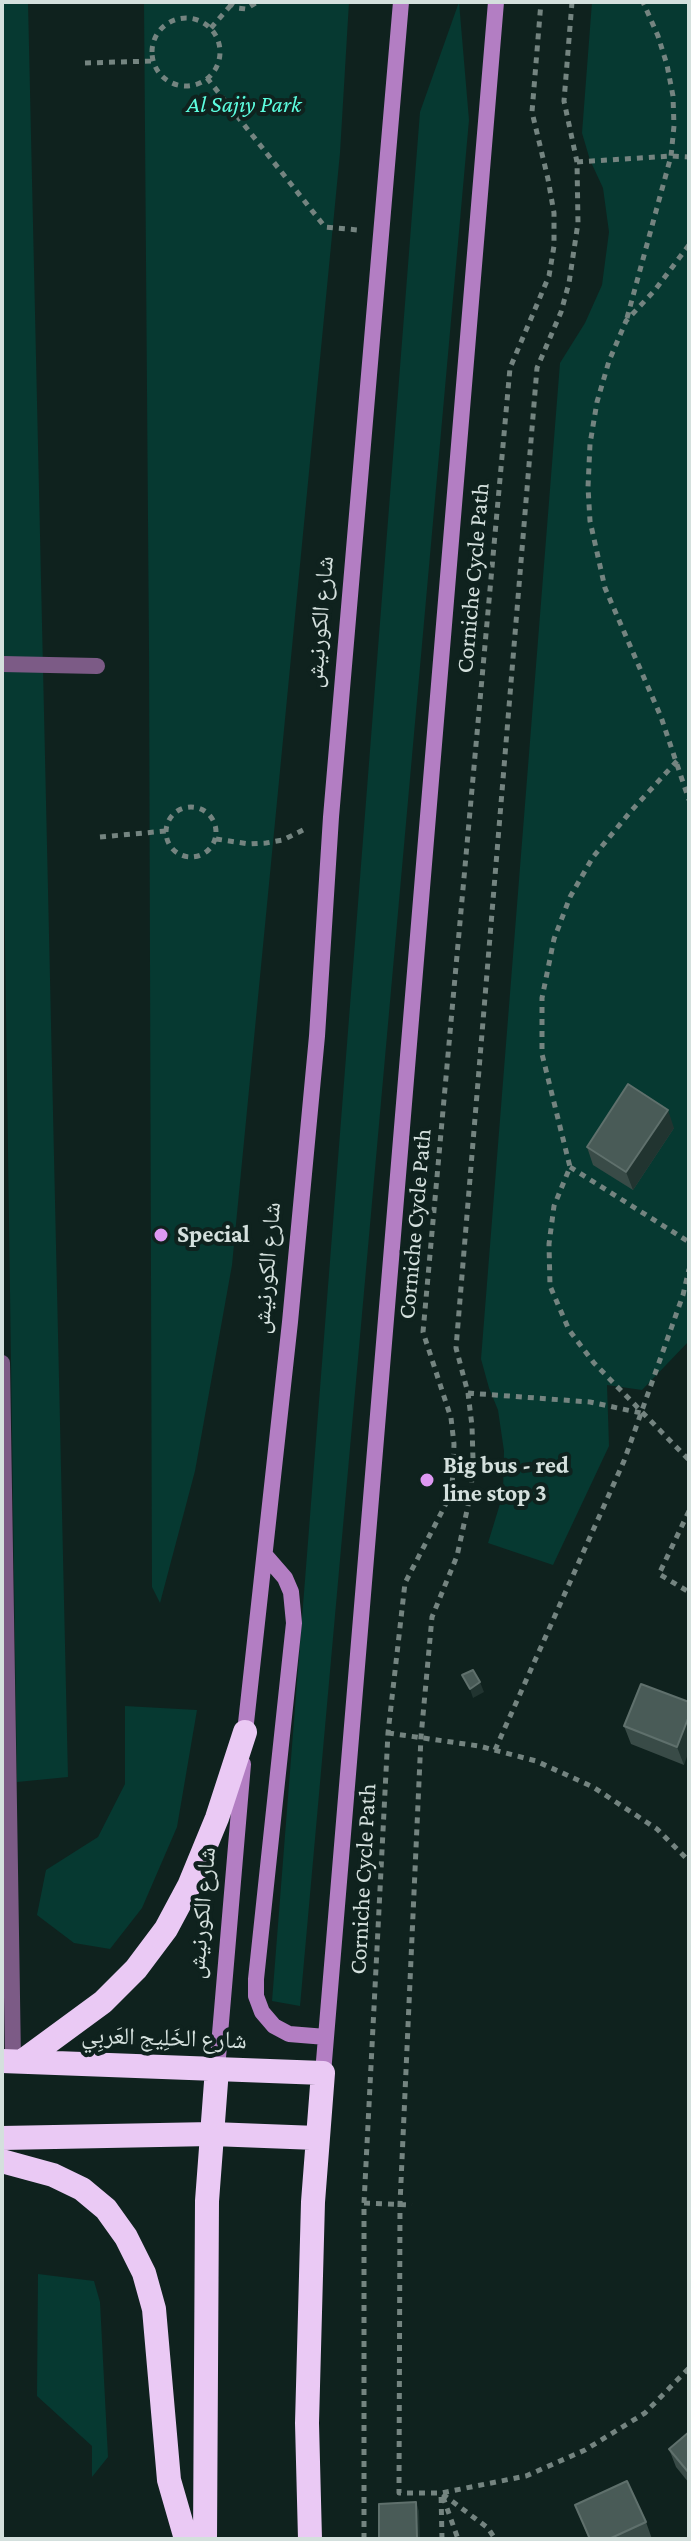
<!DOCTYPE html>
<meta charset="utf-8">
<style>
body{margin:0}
#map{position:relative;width:691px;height:2541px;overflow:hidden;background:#0f221e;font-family:"Crimson Pro",serif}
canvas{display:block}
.frame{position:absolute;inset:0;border:4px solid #d4e0dd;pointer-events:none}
</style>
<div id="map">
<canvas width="691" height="2541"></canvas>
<div class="frame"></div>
</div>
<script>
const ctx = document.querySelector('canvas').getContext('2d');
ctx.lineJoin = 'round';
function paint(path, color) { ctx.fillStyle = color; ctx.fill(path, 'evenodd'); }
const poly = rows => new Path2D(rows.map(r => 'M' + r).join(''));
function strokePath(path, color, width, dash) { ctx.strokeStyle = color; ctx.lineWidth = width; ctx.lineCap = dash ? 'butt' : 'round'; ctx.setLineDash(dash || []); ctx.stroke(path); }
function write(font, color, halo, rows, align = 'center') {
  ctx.font = font + ' "Crimson Pro","Noto Naskh Arabic",serif'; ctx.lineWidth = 8; ctx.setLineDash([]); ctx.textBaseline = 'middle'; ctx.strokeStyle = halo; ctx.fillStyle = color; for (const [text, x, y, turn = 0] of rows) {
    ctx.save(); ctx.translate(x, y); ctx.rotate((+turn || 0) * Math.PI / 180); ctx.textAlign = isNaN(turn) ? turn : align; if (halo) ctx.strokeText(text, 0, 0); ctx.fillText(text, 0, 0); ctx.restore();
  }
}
paint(poly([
 [2,2,28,2,68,1777,17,1782,2,730],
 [144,2,349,2,340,153,232,1265,195,1471,160,1603,152,1587,149,650],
 [459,2,469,120,300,2006,272,2001,420,112],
 [592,2,689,2,689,1341,642,1390,607,1385,609,1446,553,1565,488,1543,503,1494,504,1451,498,1410,489,1388,481,1359,560,363,585,323,602,285,609,232,603,188,590,160,582,133],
 [125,1706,197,1710,177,1827,142,1908,110,1949,74,1943,37,1915,46,1870,98,1837,125,1784],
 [38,2274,94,2281,100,2302,108,2457,92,2477,92,2446,37,2396]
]), '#063931');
strokePath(poly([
 [229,2,238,8,246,9,257,2],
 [572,2,564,101,577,162,578,223,569,283,561,312,537,368,456,1348,468,1393,472,1426,473,1459,471,1492,457,1556,432,1617,421,1737,400,2204,399,2493,441,2493,526,2476,585,2450,645,2413,689,2368],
 '152 52a34 34 0 1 1 68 0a34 34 0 1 1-68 0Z',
 [211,28,231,5],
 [85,63,153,61],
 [207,78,325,227,358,230],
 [577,162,671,156,689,157],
 [689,245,655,290,626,321,609,361,597,402,590,444,588,487,590,521,605,588,661,717,689,800],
 [627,318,671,156,674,126,673,96,667,65,658,36,643,2],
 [677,761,631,811,593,857,570,897,554,939,542,998,542,1054,570,1167,554,1206,549,1244,550,1286,569,1330,594,1363,689,1460],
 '166 832a25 25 0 1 1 50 0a25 25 0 1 1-50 0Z',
 [100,837,166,831],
 [216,839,249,844,266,843,283,840,305,829],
 [570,1167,689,1242],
 [468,1393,590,1402,641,1413],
 [689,1511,659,1574,689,1592],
 [388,1733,479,1746,536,1761,593,1787,657,1829,689,1861],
 [495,1750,624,1461,683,1295,689,1269],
 [364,2203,412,2205],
 [443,2497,458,2539],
 [364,2539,364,2203,388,1733,405,1583,451,1494,453,1473,454,1444,451,1418,423,1332,510,368,549,276,554,246,554,213,548,179,532,112,541,2],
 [442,2539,441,2493,488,2528,495,2539]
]), '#748480', 5, [6, 6]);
strokePath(poly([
 [2,664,97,666]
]), '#7c5b86', 16);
strokePath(poly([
 [2,1363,13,2060]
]), '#7c5b86', 16);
strokePath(poly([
 [265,1555,285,1578,291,1592,294,1623,256,1979,256,1996,262,2012,274,2026,289,2034,326,2037],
 [244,1741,290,1322,317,1036,331,817,401,2],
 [217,2069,243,1764],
 [323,2073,496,2]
]), '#b37ec3', 16);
strokePath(poly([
 [24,2060,103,2002,136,1969,166,1929,189,1886,217,1818,245,1732],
 [2,2061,323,2073,313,2202,307,2423,310,2539],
 [2,2138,212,2134,317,2138],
 [2,2161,53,2175,82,2189,106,2209,126,2237,144,2273,154,2309,169,2480,186,2539],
 [205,2539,207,2201,217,2069]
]), '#eac9f4', 24);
paint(poly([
 [674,1128,633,1190,593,1165,587,1147],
 [689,1702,684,1765,631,1744,624,1726],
 [689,2432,689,2483,676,2467,669,2449],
 [575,2505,646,2522,652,2539,589,2539]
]), '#394b47');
paint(poly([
 [668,1110,674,1128,633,1190,626,1172],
 [480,1682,484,1692,473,1698,470,1689],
 [689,1716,689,1751,684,1765,677,1747],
 [416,2502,419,2511,420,2539,417,2539]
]), '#213430');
const building = poly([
 [628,1084,668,1110,626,1172,587,1147,628,1084],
 [473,1670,480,1682,470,1689,462,1675,473,1670],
 [641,1684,689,1702,689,1716,677,1747,624,1726,641,1684],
 [689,2432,689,2473,669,2449,689,2432],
 [627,2481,646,2522,609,2539,590,2539,575,2505,627,2481],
 [416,2502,417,2539,379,2539,379,2504,416,2502]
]);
paint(building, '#495b57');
strokePath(building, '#5f706c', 2);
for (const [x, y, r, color] of [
 [161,1235,8,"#de98f2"],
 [427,1480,8,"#de98f2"]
]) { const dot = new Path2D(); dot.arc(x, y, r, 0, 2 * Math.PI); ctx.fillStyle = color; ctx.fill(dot); strokePath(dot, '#0f221e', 3); }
write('italic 24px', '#5cfddf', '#0f221e', [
 ["Al Sajiy Park",244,105]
]);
write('24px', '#d4e0dd', '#0f221e', [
 ["Corniche Cycle Path",473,578,-85],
 ["شارع الكورنيش",320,622,-85],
 ["Corniche Cycle Path",415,1224,-85],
 ["شارع الكورنيش",267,1268,-85],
 ["Corniche Cycle Path",363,1879,-87],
 ["شارع الكورنيش",202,1913,-85],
 ["شارع الخَلِيج العَربِي",164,2038,2]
]);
write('bold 24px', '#d4e0dd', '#0f221e', [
 ["Special",177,1235],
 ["Big bus - red",443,1466],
 ["line stop 3",443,1494]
], 'left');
</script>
